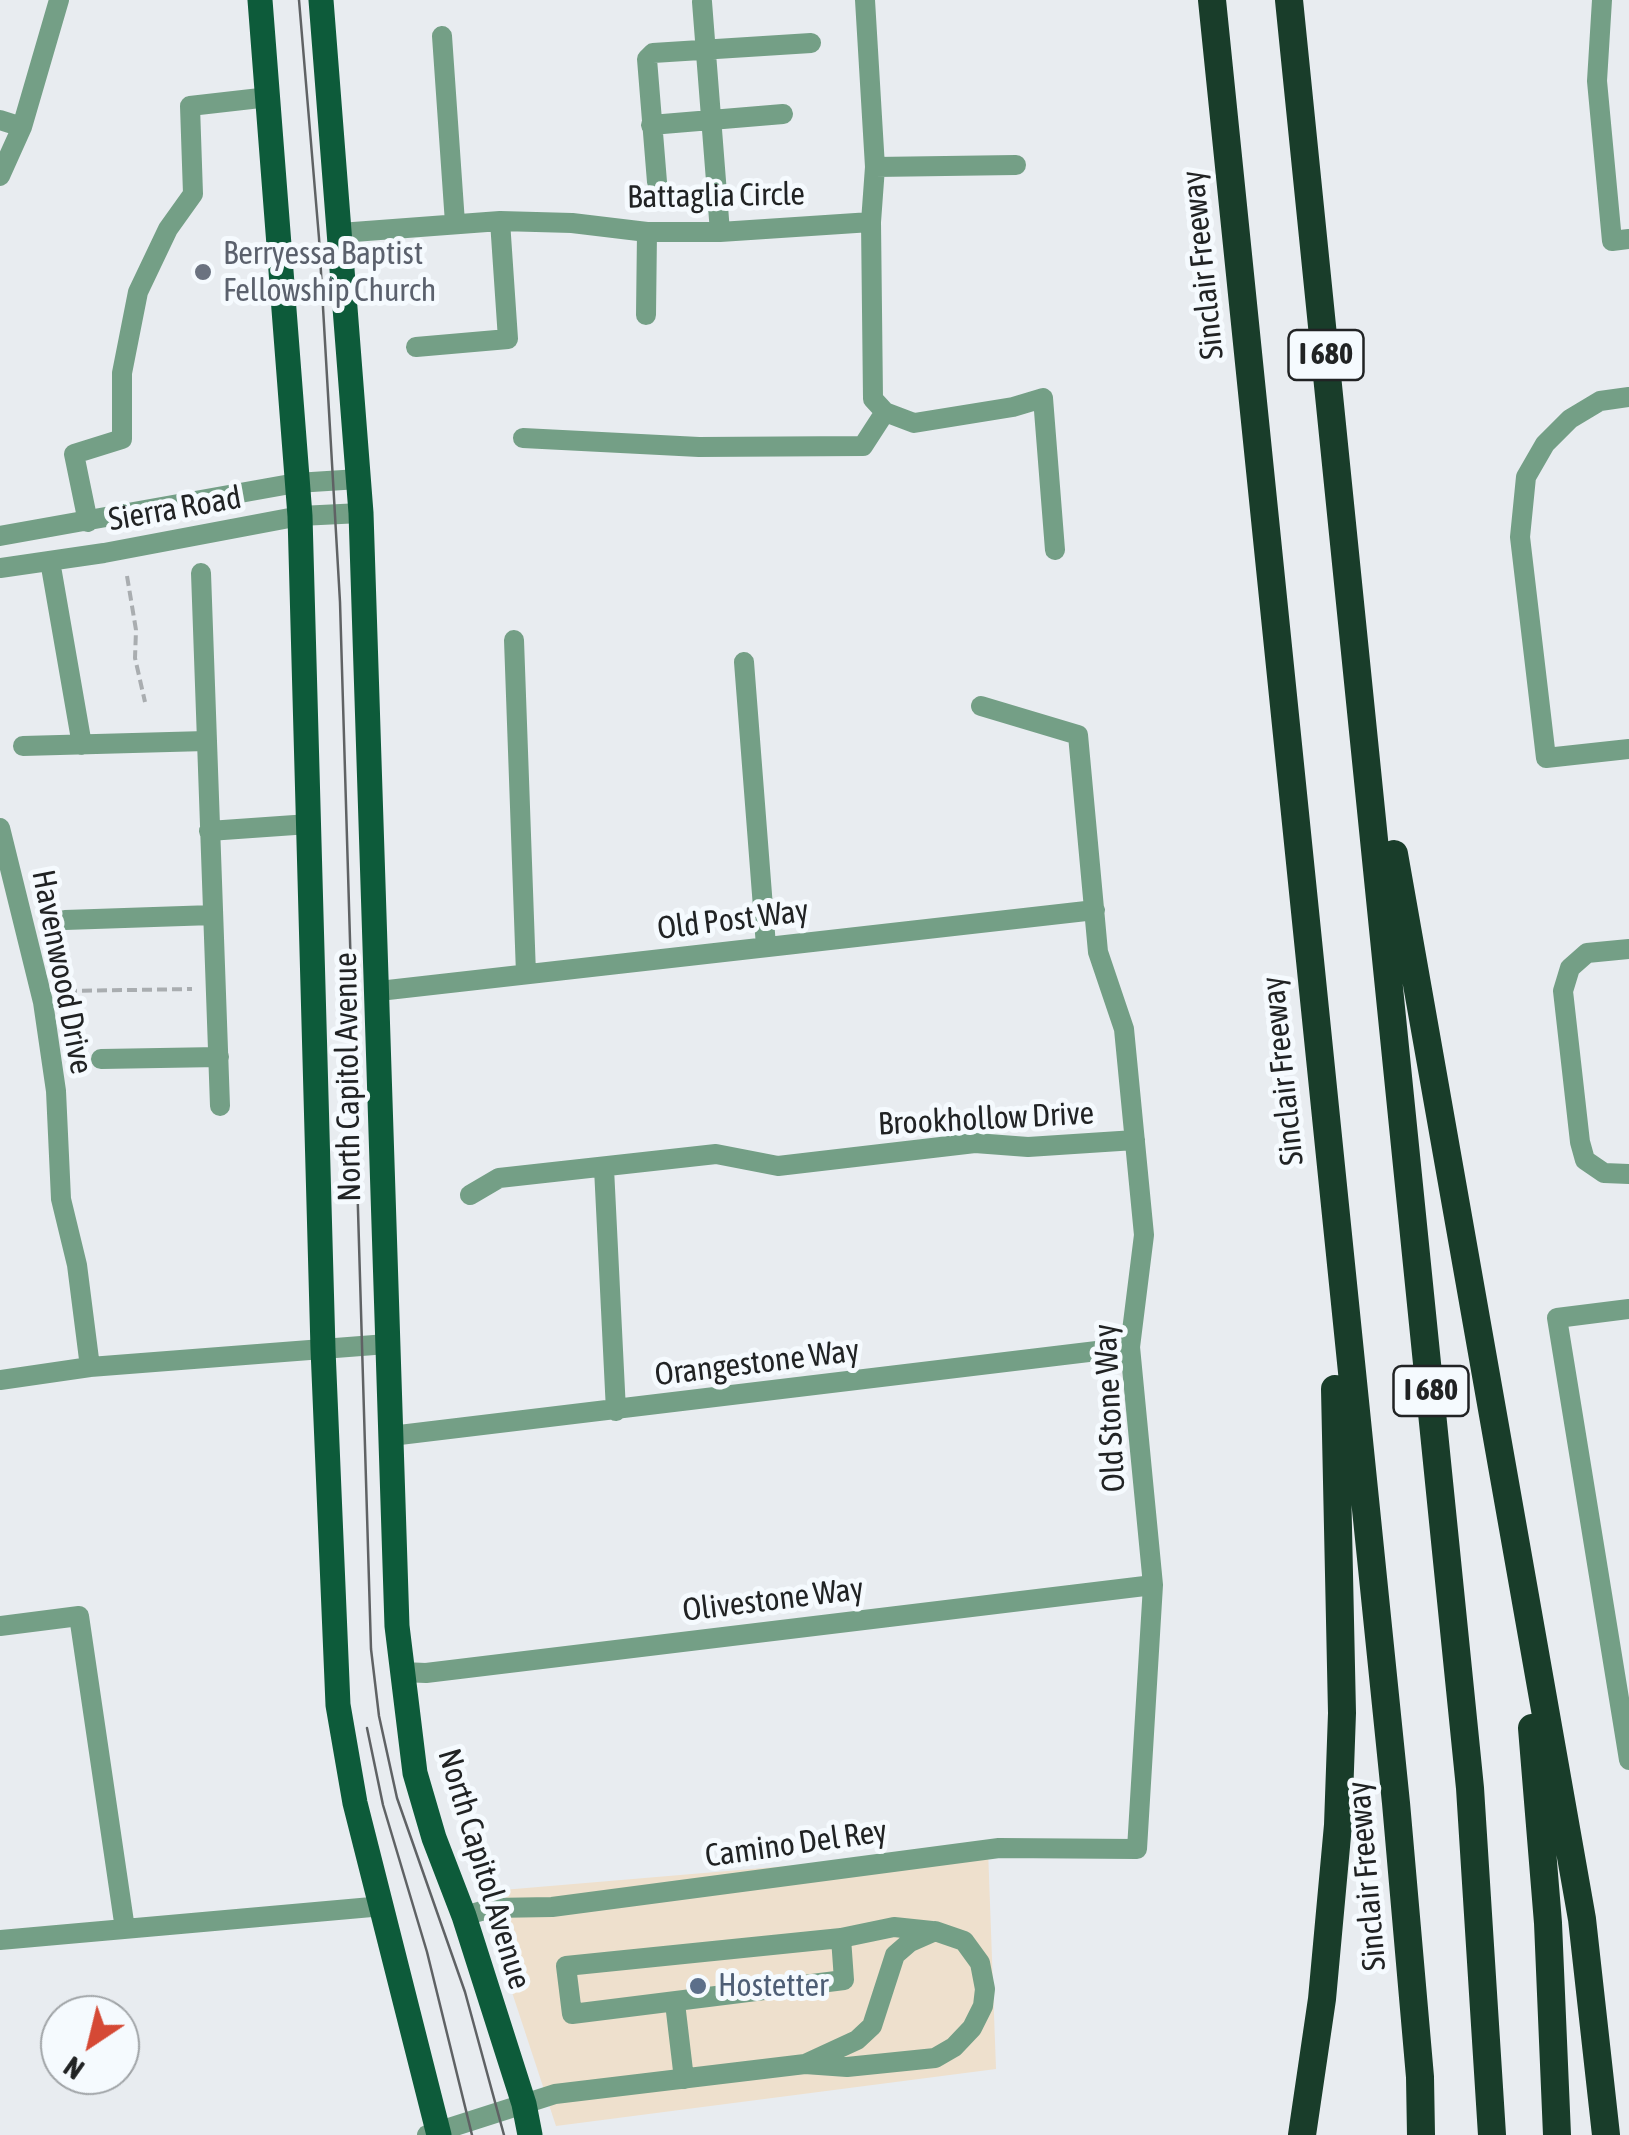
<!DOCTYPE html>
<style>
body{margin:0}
#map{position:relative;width:1629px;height:2135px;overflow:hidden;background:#e8ecf0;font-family:"Asap Condensed",sans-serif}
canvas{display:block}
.north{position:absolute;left:40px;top:1995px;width:100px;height:100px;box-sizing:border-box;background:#f5fafe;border:2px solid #a0a4a7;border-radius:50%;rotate:215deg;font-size:28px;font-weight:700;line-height:40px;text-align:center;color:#212324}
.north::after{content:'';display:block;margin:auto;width:35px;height:45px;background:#d54935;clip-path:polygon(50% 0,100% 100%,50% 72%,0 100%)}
</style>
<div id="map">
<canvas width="1629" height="2135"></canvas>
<div class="north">N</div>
</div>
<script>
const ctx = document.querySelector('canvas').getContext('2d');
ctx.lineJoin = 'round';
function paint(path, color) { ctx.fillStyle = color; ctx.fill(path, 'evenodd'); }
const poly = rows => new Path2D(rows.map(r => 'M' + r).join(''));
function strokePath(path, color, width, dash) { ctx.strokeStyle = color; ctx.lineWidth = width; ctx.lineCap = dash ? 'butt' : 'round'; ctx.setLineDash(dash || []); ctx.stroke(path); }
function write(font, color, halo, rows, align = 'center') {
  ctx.font = font + ' "Asap Condensed",sans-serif'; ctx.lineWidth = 10; ctx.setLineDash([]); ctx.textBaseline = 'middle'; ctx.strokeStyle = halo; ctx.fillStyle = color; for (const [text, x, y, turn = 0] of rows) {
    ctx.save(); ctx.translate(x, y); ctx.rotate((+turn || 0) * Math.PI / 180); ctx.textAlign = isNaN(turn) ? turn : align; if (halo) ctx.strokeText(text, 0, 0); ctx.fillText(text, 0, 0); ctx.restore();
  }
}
paint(poly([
 [988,1849,996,2069,556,2126,479,1892]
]), '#eee0cd');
strokePath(poly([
 [127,576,136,630,135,658,145,702],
 [67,991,192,989]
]), '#a9adb0', 4, [10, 5]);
strokePath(poly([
 [865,0,875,167,871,222,873,399,885,412,914,423,1013,407,1043,398,1055,550],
 [1602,0,1597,81,1612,241,1629,239],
 [702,2,720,232],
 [442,36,455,223],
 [0,120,22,127],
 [651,125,783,114],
 [875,167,1016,165],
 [0,176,22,127,59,0],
 [657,182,647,59,653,53,811,43],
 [340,233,500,221,572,223,647,232,720,232,871,222],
 [646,315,647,232],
 [416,347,508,339,500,221],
 [1629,397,1600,401,1570,419,1545,444,1526,477,1520,537,1546,758,1629,749],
 [523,438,699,447,863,446,885,412],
 [88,522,74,454,122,439,122,373,138,292,168,229,193,194,190,106,269,97],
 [0,536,296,483,359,479],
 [50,561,82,745],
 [0,568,104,553,300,516,361,513],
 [201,573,220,1106],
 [514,640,526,974],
 [744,662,766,946],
 [23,746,206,741],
 [0,828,43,1002,56,1091,61,1199,77,1265,90,1367],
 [209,831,309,824],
 [65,920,213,915],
 [1629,949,1587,953,1570,968,1563,991,1580,1142,1585,1160,1604,1173,1629,1174],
 [379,991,1095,910],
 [101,1059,219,1057],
 [604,1168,616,1411],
 [470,1195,499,1178,716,1154,778,1166,975,1143,1028,1147,1135,1140],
 [1629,1309,1557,1318,1629,1760],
 [0,1380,90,1367,387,1344],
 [391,1436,1130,1347],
 [0,1626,79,1616,125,1929],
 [402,1672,426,1673,1153,1585],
 [464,1916,492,1908,552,1907,999,1848,1137,1849,1153,1585,1130,1347,1144,1235,1124,1029,1098,952,1078,735,981,706],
 [841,1938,844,1980,572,2014,566,1966,841,1938,894,1927,932,1931],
 [0,1940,383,1906],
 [675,2003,684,2079],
 [427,2135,555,2094,805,2064,847,2067,935,2058,954,2047,972,2028,983,2006,985,1989,980,1963,964,1941,935,1931,910,1942,895,1955,872,2026,857,2040,805,2064]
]), '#749f86', 20);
strokePath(poly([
 [260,0,300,516,323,1349,338,1705,355,1803,439,2135],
 [321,0,361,513,397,1626,415,1773,434,1838,464,1916,524,2104,530,2135]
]), '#0d5b3a', 25);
strokePath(poly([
 [1212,0,1396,1803,1420,2077,1421,2135],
 [1289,0,1470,1788,1492,2135],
 [1394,854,1582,1919,1606,2135],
 [1532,1728,1548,1923,1557,2135],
 [1302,2135,1322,1999,1338,1825,1342,1713,1335,1389]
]), '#193d2a', 28);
strokePath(poly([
 [299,0,319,238,340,602,371,1649,379,1716,397,1798,465,1992,504,2135],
 [367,1728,383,1805,427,1952,472,2135]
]), '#5f6264', 2.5);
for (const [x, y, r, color] of [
 [203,272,10,"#6b7280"],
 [698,1986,10,"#5c6f8a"]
]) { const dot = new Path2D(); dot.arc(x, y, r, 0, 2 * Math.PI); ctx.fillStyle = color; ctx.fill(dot); strokePath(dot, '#f5fafe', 4); }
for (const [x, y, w] of [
 [1326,355,75],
 [1431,1391,75]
]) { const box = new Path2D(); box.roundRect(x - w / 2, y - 25, w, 50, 8); ctx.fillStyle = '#f5fafe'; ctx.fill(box); strokePath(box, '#212324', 2.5); }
write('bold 30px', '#212324', null, [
 ["I 680",1326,355],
 ["I 680",1431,1391]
]);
write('32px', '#212324', '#f5fafe', [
 ["Battaglia Circle",716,196,-1],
 ["Sinclair Freeway",1203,265,-96],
 ["Sierra Road",175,509,-10],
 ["Old Post Way",733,920,-7],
 ["Havenwood Drive",62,972,79],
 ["Sinclair Freeway",1283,1071,-96],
 ["North Capitol Avenue",348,1077,-91],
 ["Brookhollow Drive",986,1119,-3],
 ["Orangestone Way",757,1363,-7],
 ["Old Stone Way",1110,1408,-93],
 ["Olivestone Way",773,1600,-7],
 ["Camino Del Rey",796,1844,-8],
 ["North Capitol Avenue",484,1869,73],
 ["Sinclair Freeway",1367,1876,-95]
]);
write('32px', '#5b616d', '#f5fafe', [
 ["Berryessa Baptist",223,254],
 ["Fellowship Church",223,291]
], 'left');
write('32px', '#4e5e75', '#f5fafe', [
 ["Hostetter",718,1986]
], 'left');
</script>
